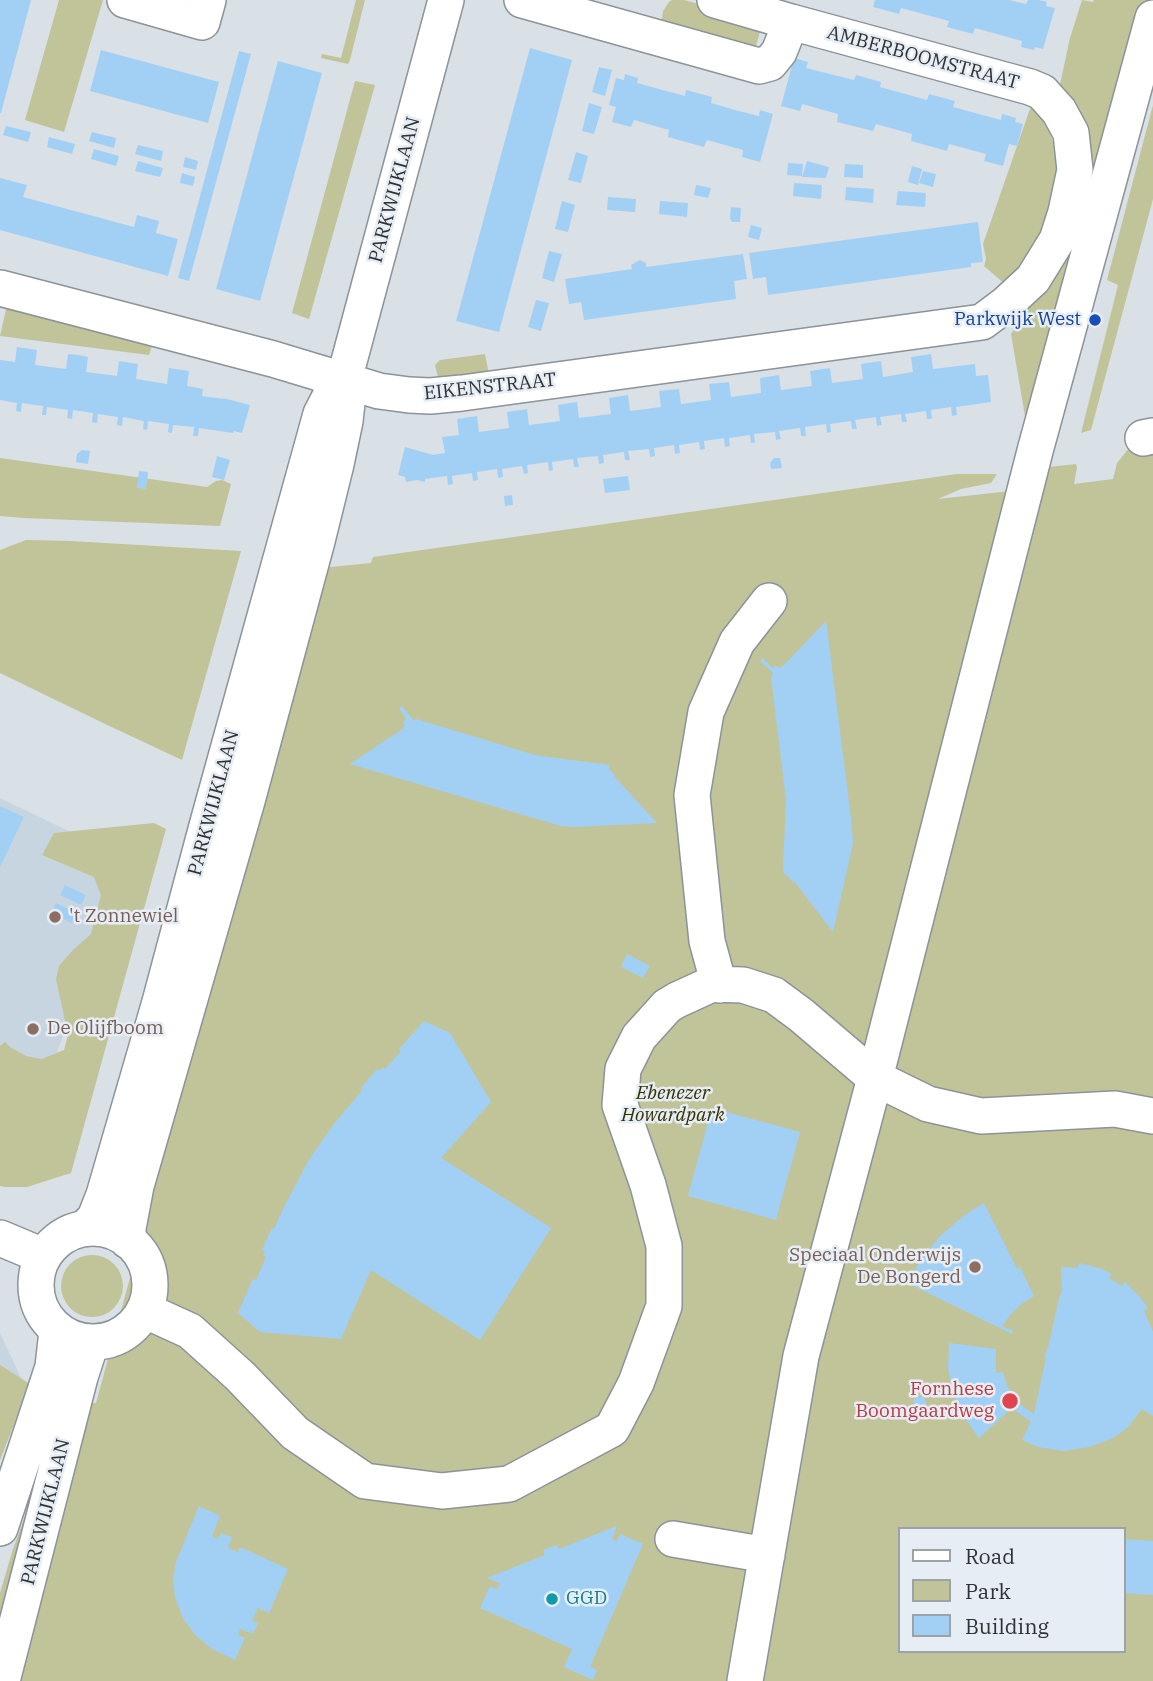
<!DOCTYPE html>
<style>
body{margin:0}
#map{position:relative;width:1153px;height:1681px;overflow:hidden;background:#d9e0e6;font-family:"IBM Plex Serif",serif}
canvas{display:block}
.legend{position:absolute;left:898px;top:1527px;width:228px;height:126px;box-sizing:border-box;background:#e6edf4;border:2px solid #9da2a7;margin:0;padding:9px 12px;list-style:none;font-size:21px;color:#2f3134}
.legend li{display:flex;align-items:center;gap:14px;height:35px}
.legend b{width:35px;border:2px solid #9da2a7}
</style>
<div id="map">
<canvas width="1153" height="1681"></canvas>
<ul class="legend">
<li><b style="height:9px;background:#fff"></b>Road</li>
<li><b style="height:19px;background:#c1c498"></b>Park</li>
<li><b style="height:19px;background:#a2d0f5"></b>Building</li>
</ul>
</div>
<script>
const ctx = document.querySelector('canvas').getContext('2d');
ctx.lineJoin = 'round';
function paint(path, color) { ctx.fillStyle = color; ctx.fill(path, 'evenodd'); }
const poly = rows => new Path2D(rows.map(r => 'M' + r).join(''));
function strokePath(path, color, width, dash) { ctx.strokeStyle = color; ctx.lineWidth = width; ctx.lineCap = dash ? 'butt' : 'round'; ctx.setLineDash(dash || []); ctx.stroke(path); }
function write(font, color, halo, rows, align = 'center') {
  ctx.font = font + ' "IBM Plex Serif",serif'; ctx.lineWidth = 5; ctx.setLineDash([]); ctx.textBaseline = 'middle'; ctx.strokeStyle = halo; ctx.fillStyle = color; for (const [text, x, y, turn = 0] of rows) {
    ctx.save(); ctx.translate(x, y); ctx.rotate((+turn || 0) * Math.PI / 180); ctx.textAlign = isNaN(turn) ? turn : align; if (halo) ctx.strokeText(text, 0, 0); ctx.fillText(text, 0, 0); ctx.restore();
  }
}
paint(poly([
 [0,798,133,862,75,1003,56,1055,0,1088],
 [0,1333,22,1380,0,1426]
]), '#c7d5e0');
paint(poly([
 [59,0,103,0,64,132,25,120],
 [356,0,365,0,350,60,348,64,321,58,322,54,341,58],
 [672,0,684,0,763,21,754,53,661,26,663,11,669,2],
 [1082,0,1093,2,1094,0,1148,0,1101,173,1028,434,1011,334,1038,295,1061,257,1059,89,1070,38],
 [355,81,375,85,309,319,292,313],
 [1032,103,1043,115,1054,145,1058,164,1057,188,1043,231,1020,273,1007,286,984,266,986,259,983,244],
 [1153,105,1153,199,1091,430,1081,433,1118,285,1107,280],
 [7,305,153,343,149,355,0,336],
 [485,354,489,375,440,385,435,365,440,360],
 [1153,445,1153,1681,10,1681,81,1403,96,1403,154,1189,151,1187,321,568,371,563,373,557,957,474,997,474,991,483,961,489,938,499,1038,488,1048,467,1076,464,1077,467,1074,484,1113,479,1117,463,1129,448],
 [899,1529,1123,1529,1123,1651,899,1651],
 [0,458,207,487,216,481,222,480,231,484,220,526,24,518,0,516],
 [26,540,71,541,241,551,182,760,101,722,0,673,0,550],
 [154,823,166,829,71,1173,27,1187,5,1187,0,1186,0,1046,5,1042,10,1047,26,1056,42,1059,64,1050,68,1035,56,979,59,966,73,950,91,934,101,895,94,877,42,855,54,833],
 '61 1286a31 31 0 1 1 62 0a31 31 0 1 1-62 0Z',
 [0,1365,30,1384,0,1460],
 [37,1484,0,1635,0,1593,13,1549]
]), '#c1c498');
paint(poly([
 [0,0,31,0,1,113,0,113],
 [875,0,1009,0,1026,4,1028,0,1039,0,1047,2,1046,6,1055,8,1043,49,1035,47,1034,50,1021,47,1022,41,975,28,973,34,947,27,949,21,901,8,899,14,873,7],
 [530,48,572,60,499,332,456,321],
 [101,50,219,82,208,123,90,91],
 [239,51,251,54,189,281,178,278],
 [794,58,808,62,806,68,854,80,856,75,881,82,880,87,927,100,929,94,955,101,953,107,1001,120,1002,114,1016,118,1015,122,1023,124,1017,146,1009,144,1003,166,984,161,986,154,949,144,947,151,911,141,912,134,876,124,873,131,837,122,838,114,802,104,800,111,781,106],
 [278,61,322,73,260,301,216,289],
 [599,67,612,70,605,96,592,92],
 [625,74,638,78,637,83,685,96,686,90,712,97,711,103,735,110,759,116,760,110,773,114,760,162,742,157,743,150,707,140,704,147,668,137,669,130,634,120,631,127,612,122,616,107,609,105,616,78,624,80],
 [589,103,602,107,594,134,582,131],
 [6,126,31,132,28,142,3,135],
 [92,132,116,138,114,148,89,141],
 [49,137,75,144,72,154,47,147],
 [138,145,163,151,161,161,135,154],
 [94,149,119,156,116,166,91,159],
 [576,152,588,156,581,183,568,180],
 [185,157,198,161,196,170,183,167],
 [138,161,163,168,160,177,135,171],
 [807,161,829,167,826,178,802,177],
 [788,163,803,164,802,176,787,175],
 [845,164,863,165,863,178,844,177],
 [912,166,922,169,918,185,908,182],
 [923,171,936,174,933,187,919,183],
 [182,173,195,177,193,186,180,183],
 [0,178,27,185,23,197,45,203,134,227,137,215,159,221,156,233,178,239,168,276,0,230],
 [794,183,822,185,821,199,793,196],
 [696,185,711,188,708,198,694,195],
 [846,187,874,189,873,203,845,200],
 [898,191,926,193,925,207,896,205],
 [608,197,636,199,635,212,607,210],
 [562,201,575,205,568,232,555,229],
 [660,201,688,203,687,217,659,214],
 [731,207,741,208,740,222,732,222,730,218],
 [978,222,983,262,971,263,971,267,768,295,766,277,753,279,749,253],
 [751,225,762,228,759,240,748,237],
 [549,251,562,254,554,282,542,278],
 [743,254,747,279,734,281,736,299,584,320,581,302,569,304,565,279,632,269,631,265,640,260,646,263,646,267],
 [536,300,549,303,541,331,528,327],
 [17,347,37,350,35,365,66,369,68,354,78,355,88,357,86,372,117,376,119,361,138,364,136,379,167,384,169,368,189,371,187,386,203,389,202,396,223,399,223,398,250,405,242,433,234,431,233,433,199,428,198,436,193,436,194,427,173,425,172,433,168,432,169,424,148,421,147,430,143,429,144,421,123,417,122,426,117,425,118,417,98,414,97,423,92,422,93,413,73,410,72,419,67,418,68,410,47,407,46,415,42,415,43,406,22,403,21,412,16,411,17,403,0,400,0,360,15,362],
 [931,354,933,369,975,364,976,376,988,375,991,402,956,407,957,415,952,416,951,407,931,410,932,419,927,419,926,411,905,414,907,422,902,422,901,414,880,417,882,425,877,426,876,417,855,420,857,429,852,429,851,421,830,424,831,432,827,433,826,424,805,427,806,436,801,436,800,428,779,431,781,439,776,440,775,432,754,434,755,443,751,443,750,435,729,438,730,446,725,447,724,438,704,441,705,449,700,450,699,442,679,445,680,453,675,454,674,445,654,448,655,456,650,457,649,449,628,451,630,460,625,460,624,452,603,455,604,463,599,464,598,456,577,458,579,467,574,467,573,459,552,462,553,470,549,471,548,462,527,465,528,473,524,474,522,466,502,469,503,477,498,478,497,469,477,472,478,480,473,481,472,473,452,476,453,484,448,485,447,476,425,479,425,482,417,480,406,482,405,477,398,475,405,447,433,455,445,453,442,437,459,435,457,419,477,416,479,432,509,428,507,412,527,409,529,425,545,423,560,421,558,405,577,402,579,418,611,414,609,398,628,395,630,411,661,407,659,391,679,389,681,404,711,400,709,384,729,382,731,397,761,393,760,378,779,375,781,390,812,386,810,371,830,368,832,383,863,379,861,364,881,361,883,377,913,372,911,357],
 [82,450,90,451,88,464,76,462,77,454],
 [217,456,230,460,224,480,212,477],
 [774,458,780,458,782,468,771,469,770,463],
 [139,471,148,472,146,489,137,488],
 [628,476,630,490,605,493,603,479],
 [512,495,513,505,505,506,504,496],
 [826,621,851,818,853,843,833,932,794,881,793,883,788,876,785,875,783,870,786,800,771,677,773,673,760,661,763,658,772,668,776,666,780,668,782,665,782,667],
 [402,706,414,721,416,719,535,755,609,765,609,769,615,775,613,775,657,823,575,827,561,826,350,764,404,728,402,728,405,726,403,722,406,719,399,708],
 [0,806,24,817,0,867],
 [65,885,86,895,81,905,60,895],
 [56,903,77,913,72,923,51,913],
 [627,954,650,966,643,978,621,967],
 [424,1021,450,1033,491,1102,441,1158,551,1228,480,1340,371,1270,341,1339,260,1332,238,1313,253,1279,256,1280,266,1257,263,1255,265,1251,262,1250,272,1228,274,1229,285,1205,310,1158,334,1124,363,1089,361,1088,377,1069,379,1071,383,1067,385,1069,401,1051,399,1049],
 [712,1108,800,1132,776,1220,688,1196],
 [984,1203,1017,1269,1020,1267,1034,1296,1020,1305,1010,1315,1004,1324,1003,1324,1002,1326,1013,1331,1012,1334,899,1279,900,1276,910,1281,920,1261,940,1236,966,1214],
 [1079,1263,1099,1268,1112,1274,1109,1278,1122,1286,1125,1282,1140,1297,1148,1308,1144,1311,1153,1332,1153,1416,1142,1409,1127,1428,1113,1438,1090,1447,1063,1451,1038,1447,1022,1440,1031,1422,1012,1408,979,1438,963,1416,953,1393,948,1368,949,1343,996,1349,996,1373,1003,1372,1007,1386,1014,1396,1023,1407,1034,1414,1046,1358,1044,1354,1047,1352,1060,1294,1062,1294,1061,1267,1078,1268],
 [924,1396,927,1407,916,1410,913,1399],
 [199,1506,220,1516,212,1536,218,1539,221,1533,232,1537,228,1548,238,1552,240,1547,288,1569,269,1613,258,1608,252,1620,258,1623,253,1634,240,1629,238,1635,245,1638,235,1660,212,1649,196,1636,183,1618,175,1598,173,1580,176,1562],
 [617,1526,612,1539,617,1541,620,1534,643,1544,590,1667,597,1670,593,1680,564,1667,572,1649,480,1608,490,1586,497,1589,500,1583,487,1578,545,1555,543,1550,557,1545,559,1549],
 [1123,1539,1153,1541,1153,1595,1123,1593]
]), '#a2d0f5');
const minor = poly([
 [125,0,202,22,208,0],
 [522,0,759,66,770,63,779,52,791,22,715,0],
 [0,288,273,359,379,391,409,395,430,396,462,393,982,322,1006,304,1033,279,1057,240,1066,212,1075,170,1071,133,1059,111,1042,92,1030,87,791,22],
 [1143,438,1153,436],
 [719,985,707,941,692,795,706,712,737,642,769,601],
 [85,1228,95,1218,104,1195,160,1002,207,826,321,414,335,387,344,380],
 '36 1285a57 57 0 1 1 114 0a57 57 0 1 1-114 0Z',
 [0,1238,43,1256],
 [128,1241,128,1228,136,1186,247,801,317,541,336,464,345,421,348,394,344,380,446,0],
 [144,1310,190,1331,240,1376,295,1433,365,1481,442,1491,509,1484,612,1429,636,1383,664,1306,664,1246,648,1185,620,1105,623,1069,639,1037,667,1006,677,1000,712,984,743,985,774,995,801,1015,875,1078,928,1104,981,1116,1115,1109,1153,1116],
 [0,1528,53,1367,57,1331],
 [673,1539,767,1555],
 [2,1681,80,1377,91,1343],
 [745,1681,801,1356,875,1078,1035,451,1153,18]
]);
strokePath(minor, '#8c9399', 38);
strokePath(minor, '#fff', 35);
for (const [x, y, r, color] of [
 [1095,320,7,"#1a4fb4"],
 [55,917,7,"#8d6e63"],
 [33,1029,7,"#8d6e63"],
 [975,1267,7,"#8d6e63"],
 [1010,1401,9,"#e0444e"],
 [552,1599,7,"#0f9aa8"]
]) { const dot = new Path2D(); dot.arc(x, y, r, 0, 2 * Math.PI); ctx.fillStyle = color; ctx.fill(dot); strokePath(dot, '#e6edf4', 2.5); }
write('19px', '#2f3134', '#e6edf4', [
 ["AMBERBOOMSTRAAT",923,58,15],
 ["PARKWIJKLAAN",395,190,-75],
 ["EIKENSTRAAT",490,387,-6],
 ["PARKWIJKLAAN",214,803,-75],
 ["PARKWIJKLAAN",46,1512,-76]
]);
write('19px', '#164399', '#e6edf4', [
 ["Parkwijk West",1081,320]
], 'right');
write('19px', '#785e54', '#e6edf4', [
 ["'t Zonnewiel",69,917],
 ["De Olijfboom",47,1029],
 ["Speciaal Onderwijs",961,1256,"right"],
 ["De Bongerd",961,1278,"right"]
], 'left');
write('italic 19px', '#323300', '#e6edf4', [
 ["Ebenezer",673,1094],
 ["Howardpark",673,1116]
]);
write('19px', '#be3a42', '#e6edf4', [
 ["Fornhese",994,1390],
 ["Boomgaardweg",994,1412]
], 'right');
write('19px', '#0d838f', '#e6edf4', [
 ["GGD",566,1599]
], 'left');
</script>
